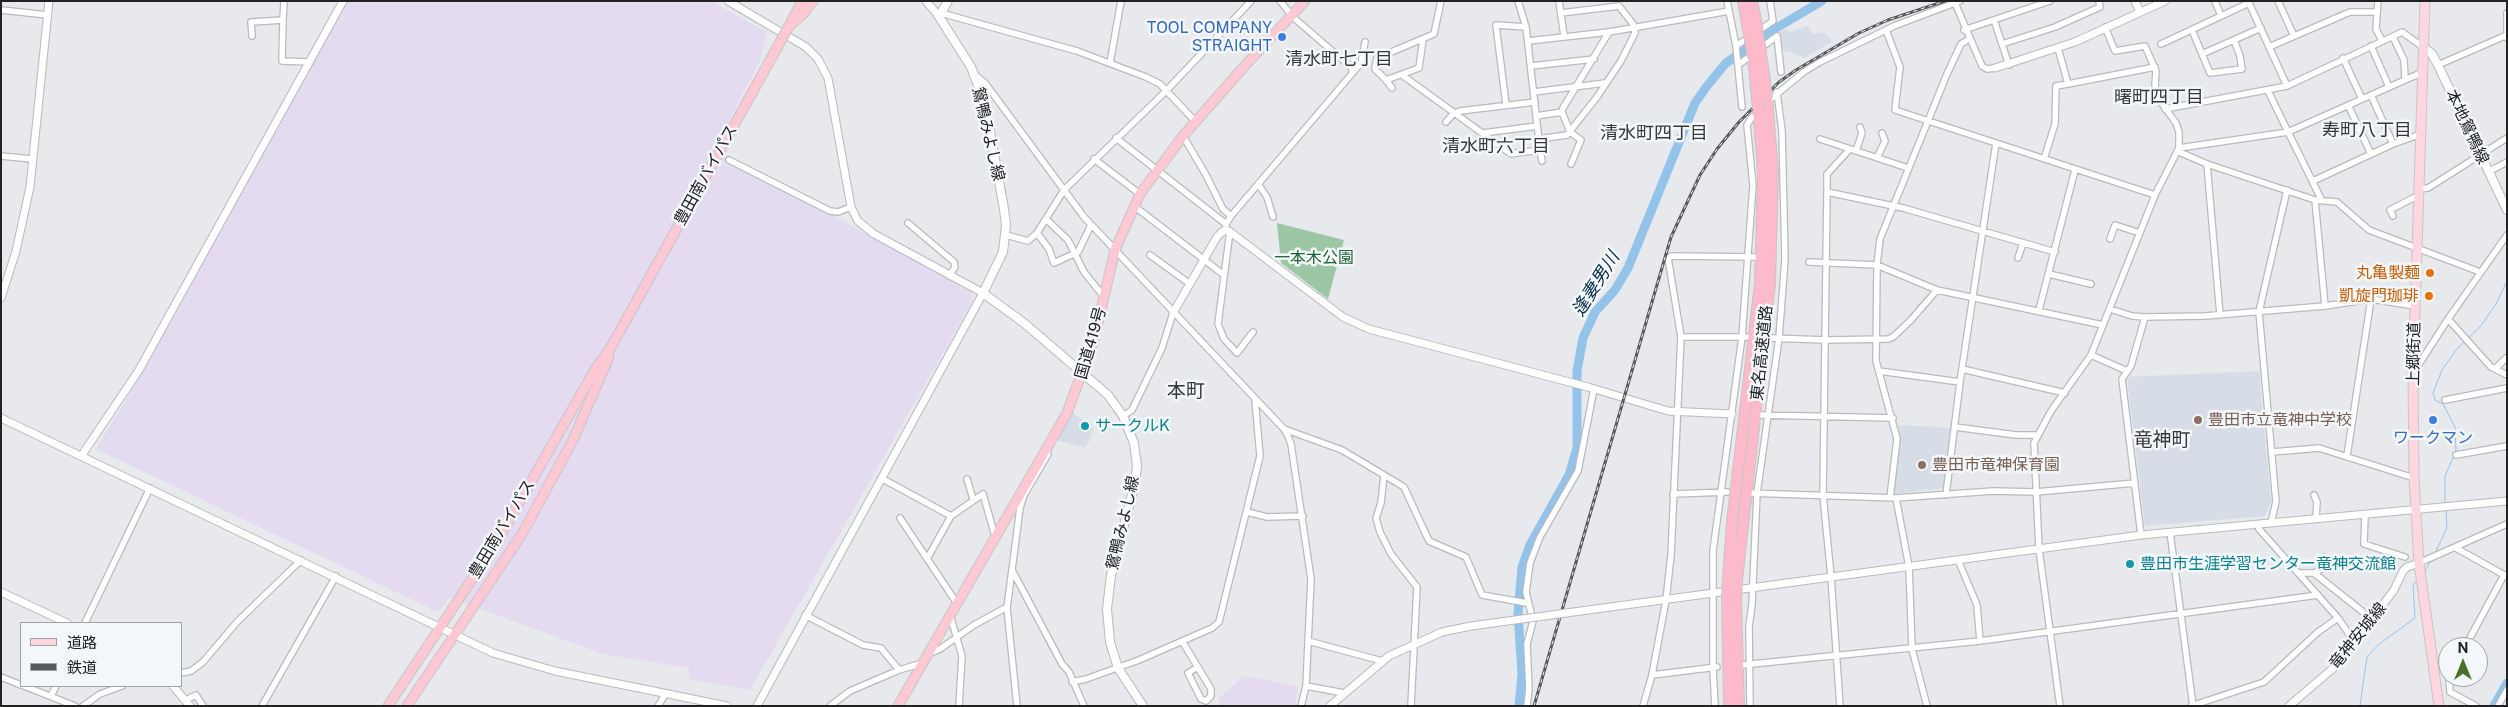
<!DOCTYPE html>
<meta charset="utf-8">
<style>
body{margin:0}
#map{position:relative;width:2508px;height:707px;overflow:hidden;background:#e7e9ed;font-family:"Public Sans","Noto Sans JP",sans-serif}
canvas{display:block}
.frame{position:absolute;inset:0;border:2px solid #222224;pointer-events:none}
.legend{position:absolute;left:20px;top:622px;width:162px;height:65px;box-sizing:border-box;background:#f4f7fa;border:1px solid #a0a2a4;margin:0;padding:6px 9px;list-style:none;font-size:15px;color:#222224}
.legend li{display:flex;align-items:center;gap:10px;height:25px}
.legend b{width:25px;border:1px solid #a0a2a4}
.north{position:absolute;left:2438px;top:637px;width:50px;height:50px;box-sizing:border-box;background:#f4f7fa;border:1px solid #a0a2a4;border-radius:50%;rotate:0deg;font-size:14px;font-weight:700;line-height:20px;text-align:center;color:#222224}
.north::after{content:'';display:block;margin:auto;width:18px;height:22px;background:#4a702b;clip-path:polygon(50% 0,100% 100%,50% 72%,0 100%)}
</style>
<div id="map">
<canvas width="2508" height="707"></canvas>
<div class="frame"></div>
<ul class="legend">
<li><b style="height:6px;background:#fdd6df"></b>道路</li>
<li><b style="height:6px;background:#58595b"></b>鉄道</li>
</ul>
<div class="north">N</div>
</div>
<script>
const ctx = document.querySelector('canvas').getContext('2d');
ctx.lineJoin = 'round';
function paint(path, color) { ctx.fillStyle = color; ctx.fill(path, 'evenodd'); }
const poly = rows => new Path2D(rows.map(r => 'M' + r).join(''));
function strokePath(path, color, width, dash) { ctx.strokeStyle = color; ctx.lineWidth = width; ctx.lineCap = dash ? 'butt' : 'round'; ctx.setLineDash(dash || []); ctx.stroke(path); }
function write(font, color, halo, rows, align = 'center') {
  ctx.font = font + ' "Public Sans","Noto Sans JP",sans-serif'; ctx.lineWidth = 5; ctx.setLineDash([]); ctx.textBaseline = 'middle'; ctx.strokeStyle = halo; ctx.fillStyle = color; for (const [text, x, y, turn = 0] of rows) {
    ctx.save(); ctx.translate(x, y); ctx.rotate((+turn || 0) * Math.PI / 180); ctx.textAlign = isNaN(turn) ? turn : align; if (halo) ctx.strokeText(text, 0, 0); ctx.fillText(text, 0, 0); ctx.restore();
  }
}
paint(poly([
 [1808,26,1812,34,1824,32,1833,41,1804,58,1791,52,1786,52,1781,48,1780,32,1786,29,1789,32],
 [2259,371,2271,503,2265,516,2145,526,2127,377],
 [1072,412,1093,428,1090,440,1085,448,1056,440],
 [1898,425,1952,428,1945,488,1893,494,1899,442]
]), '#d6dde7');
paint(poly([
 [347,1,711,1,767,32,760,61,714,149,971,292,973,301,750,690,689,679,689,668,603,654,450,598,438,612,96,449,141,375],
 [1244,676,1298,686,1295,706,1218,706,1220,697]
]), '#e4dbf0');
paint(poly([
 [1277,223,1344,240,1328,299,1281,263]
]), '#9cc7a5');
strokePath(poly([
 [2468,338,2480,327,2496,304,2507,281],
 [2445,504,2445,476,2456,451,2455,427,2443,404,2435,400,2433,393,2442,370,2456,350,2465,341],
 [2435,553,2447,528,2446,510],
 [2424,573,2432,559],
 [2360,706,2367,657,2378,645,2415,618,2413,585,2418,579]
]), '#94c3ea', 1);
strokePath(poly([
 [1519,706,1522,673,1518,614,1522,567,1530,545,1569,475,1577,448,1577,371,1583,338,1595,312,1615,290,1628,268,1695,103,1707,86,1726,63,1773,30,1822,1],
 [2494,706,2507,683]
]), '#94c3ea', 9);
const minor = poly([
 [1280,1,1294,18,1352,68,1352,73],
 [1559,1,1564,36],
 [1727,1,1736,46,1742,107],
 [2215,1,2221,16],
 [2278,1,2294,36],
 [2378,1,2376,29,2382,41],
 [1955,3,1982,66,1987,69,1995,68],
 [1,10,48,15],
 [941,13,1077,51,1146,77,1160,84,1196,122],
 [283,20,282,61,310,62],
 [1994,20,2002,44],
 [1886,30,1900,67,1895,110,2155,195],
 [1964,30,2050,1],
 [2192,30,2202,54,2261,28],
 [252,36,251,22,283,20,284,1],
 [2393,37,2404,60,2405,79],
 [2507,38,2507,13],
 [1423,39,1419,68,1386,80,1375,69,1377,58,1434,34,1441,1],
 [1528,41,1609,32,1729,11],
 [2161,44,2249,3,2287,86],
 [1736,46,1773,21,1770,1],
 [2371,46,2389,87],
 [2269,47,2350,12,2377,12],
 [2058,48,2068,84,2155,67],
 [2202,54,2210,73,2242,69,2240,56,2234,40],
 [2343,58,2362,99],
 [1110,63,1121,1],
 [1738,65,1777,36,1781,72],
 [2009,65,2002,44,2055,27,2100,7,2099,1],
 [2438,65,2507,35],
 [1531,66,1594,59],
 [975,75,985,83,1084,217,1284,429,1288,436,1291,444,1311,579,1306,686,1301,706],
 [1402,75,1511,154,1540,150,1526,27,1518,1],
 [1386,80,1392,88],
 [2268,91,2321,199],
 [1534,92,1605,83],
 [2371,95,2393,144],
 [1772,98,1805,71,1820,62,1894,26,1960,1],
 [1506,105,1496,25,1526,27],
 [2348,105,2371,154],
 [2165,109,2287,86,2402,32,2423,47],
 [1536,116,1562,112],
 [1446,122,1454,113,1460,111,1535,102],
 [1483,133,1537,126],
 [1183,136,1206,175,1223,209,1231,216],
 [1116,138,1226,224],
 [1539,139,1567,135,1597,97,1621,61,1635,33,1633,24,1619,6,1561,13],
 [1820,139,1908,168],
 [2179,148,2288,132,2423,72],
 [1540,150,1542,161],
 [1856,151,1862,133,1860,127],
 [2177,151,2207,164,2315,200,2337,202,2369,230,2480,272],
 [1,156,32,159],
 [1877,158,1885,141,1882,133],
 [1094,159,1140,194],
 [2044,159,2055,124,2056,86,2068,84],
 [729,160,830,211,838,212,851,207],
 [1571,164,1581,140,1570,132,1562,112,1563,108,1609,32],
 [2207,164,2220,315],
 [2488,172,2507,162],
 [2313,181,2393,144,2421,134],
 [1258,184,1267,197,1273,217],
 [2419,189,2428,188,2507,138],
 [1827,192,1903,208,2055,252],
 [2315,200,2325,306],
 [1134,206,1224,275],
 [2393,216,2390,210,2419,195],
 [1046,219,1068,240,1084,272,1104,297],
 [908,223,954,262,955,267,949,276],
 [1226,231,1226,224,1231,216,1361,63,1365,42],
 [1230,231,1218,324,1224,339,1237,353,1253,332],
 [1037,233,1049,249,1054,263,1078,252,1091,225],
 [1006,235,1028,241,1037,233,1064,190,1166,91,1251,1],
 [2110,239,2115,225,2140,233],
 [1150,255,1190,284],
 [2018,258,2023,243],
 [1809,262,1877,265,1937,290],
 [2049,274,2091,284],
 [2110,309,2132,316,2145,317,2205,316,2325,306,2371,299,2415,306],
 [2039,310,2075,170],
 [2448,319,2491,367,2507,375],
 [1681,337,1747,337],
 [1771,338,1825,340,1888,339,1893,337,1910,321,1937,290,2103,325],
 [2091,355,2127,371],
 [1962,369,2065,393],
 [2495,369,2506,358],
 [1879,371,1960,382],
 [2414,372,2448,319,2507,235],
 [2445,400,2507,388],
 [1760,415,1893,418],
 [1123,416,1132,410,1162,348,1173,313],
 [1955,427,2016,435,2038,435],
 [1284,429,1342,450,1404,487,1429,541,1466,557,1482,595,1527,603],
 [2273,452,2319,448,2414,478],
 [2456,455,2507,446],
 [2347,456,2371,299],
 [1384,475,1381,503,1376,518,1380,532,1391,554,1417,587,1411,706],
 [881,478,951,516,983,494,995,536],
 [967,479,973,499],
 [1749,493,1896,498,1993,491,2036,492,2135,483],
 [1673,494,1727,492],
 [1946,495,1960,382,1996,143],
 [2314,495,2317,502,2316,518],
 [1890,498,1897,439,1876,361,1877,265,1880,239,1947,74,1961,44,1969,39],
 [1896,498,1909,567,1912,649,1927,706],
 [1247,512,1267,517,1303,516],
 [2365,514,2364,544,2405,557],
 [900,518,956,602],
 [2271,523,2276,502,2259,312,2287,190],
 [2258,524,2259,529,2338,618,2355,643],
 [2170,532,2193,706],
 [2141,535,2122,379,2131,366,2145,317],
 [2456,548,2506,576],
 [927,559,951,516],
 [1958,560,1977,605,1980,641],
 [2419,563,2507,524],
 [1012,570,1062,664,1069,672,1084,706],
 [2298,573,2314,573,2363,612],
 [2314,573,2328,566,2329,562,2324,557],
 [805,615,863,645,881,648,899,670],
 [950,615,962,656,959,706],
 [85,623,150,488],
 [1182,641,1211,689,1211,696,1206,701,1201,699,1188,673,1198,667],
 [1308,641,1382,661],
 [2465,647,2504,575],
 [928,654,940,649,974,625,1007,607],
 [1742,665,1980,641,2318,595],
 [181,673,191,671,203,662,237,622,301,560],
 [1652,675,1717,667],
 [1,677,21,685],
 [2449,677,2450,692,2476,706],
 [1072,682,1086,679,1139,660,1212,628,1219,622,1260,456,1255,399],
 [24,686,75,706],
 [1306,686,1344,693],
 [51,696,56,686],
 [186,700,196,695,203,706],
 [83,706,100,694,122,686],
 [262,706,336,576],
 [658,706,666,693],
 [830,706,850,691,899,670,923,663],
 [1017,706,1007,608,1020,508,1024,495,1048,454],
 [1527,706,1529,689,1527,644,1533,621,1526,592,1530,563,1540,537,1578,471,1594,389],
 [1643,706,1652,675,1666,600,1671,555,1681,337,1668,258,1672,256,1754,257],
 [1715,706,1713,668,1713,551,1742,337,1753,185,1747,125,1752,117],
 [1750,706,1749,626,1752,605,1757,493,1779,338,1785,259,1782,131,1777,92],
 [1840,706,1831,577,1823,495,1827,192,1827,174,1850,149],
 [2060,706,2039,549,2034,443,2051,411,2091,355,2155,195,2179,148,2179,132,2176,123,2160,101,2155,85,2156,71,2145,46,2115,51,2105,27],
 [2191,706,2264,682,2318,632,2338,618],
 [2498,706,2507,690]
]);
const tertiary = poly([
 [728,1,806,47,818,59,828,78,851,207,858,221,874,234,983,293,757,706],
 [926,1,938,15],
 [2135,1,2140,12],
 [1995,68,2075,42,2165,1],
 [1,298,16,251,30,187,49,1],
 [1173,313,1217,237,1223,231,1229,231,1343,317,1369,329,1588,387,1668,411,1732,414],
 [1,418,493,653,555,671,727,706],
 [82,455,139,370,343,1],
 [1,592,67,623],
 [1566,613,2141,535,2507,501],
 [173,686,190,706],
 [1330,706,1389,656,1442,632,1471,626],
 [2289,706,2337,665,2394,590,2403,571,2407,567,2419,563]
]);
const secondary = poly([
 [948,1,941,13,938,15,971,67,985,104,1004,209,1006,225,1003,252,983,293,1024,323,1108,395,1123,416,1134,443,1137,466,1135,483,1111,575,1107,609,1110,642,1118,668,1143,706],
 [2423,47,2432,54,2438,65,2507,210]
]);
const primary = poly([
 [2425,1,2413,373,2414,478,2419,563,2439,706]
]);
const trunk = poly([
 [791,22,802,1],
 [789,26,804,13,813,1],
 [388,706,496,543,596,368,610,349,778,46],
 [407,706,522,534,573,440,609,357],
 [898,706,1067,413,1094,340,1115,250,1140,194,1183,136,1249,61,1305,1]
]);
const motorway = poly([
 [1743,1,1747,24],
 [1752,1,1756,21],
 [1761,54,1765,81],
 [1753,57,1756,87],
 [1728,579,1732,522,1760,283,1763,172,1758,109],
 [1737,580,1770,283,1773,172,1767,99],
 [1736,598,1739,706],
 [1727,599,1729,706]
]);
strokePath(minor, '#b8babe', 8);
strokePath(tertiary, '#b8babe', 9);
strokePath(secondary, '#b8babe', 10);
strokePath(primary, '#c6c6c6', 11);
strokePath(trunk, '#c6c6c6', 11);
strokePath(motorway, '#c6c6c6', 12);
strokePath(minor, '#fff', 5.5);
strokePath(tertiary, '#fff', 7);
strokePath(secondary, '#fff', 8);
strokePath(primary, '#fdd6df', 9);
strokePath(trunk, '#fcc8d4', 9);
strokePath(motorway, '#fcbaca', 10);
const rail = poly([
 [1534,706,1671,237,1700,175,1717,149,1739,122,1779,82,1796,70,1859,33,1888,20,1945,1]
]);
strokePath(rail, '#58595b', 3);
strokePath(rail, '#f4f7fa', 1, [4]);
const tertiaryBridge = poly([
 [1471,626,1566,613]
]);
const trunkBridge = poly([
 [778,46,789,26]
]);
const motorwayBridge = poly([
 [1756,21,1761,54],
 [1747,24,1753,57],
 [1765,81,1767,99],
 [1756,87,1758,109],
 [1736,598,1737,580],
 [1727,599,1728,579]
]);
strokePath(tertiaryBridge, '#b8babe', 9, []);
strokePath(trunkBridge, '#c6c6c6', 11, []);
strokePath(motorwayBridge, '#c6c6c6', 12, []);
strokePath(tertiaryBridge, '#fff', 7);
strokePath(trunkBridge, '#fcc8d4', 9);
strokePath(motorwayBridge, '#fcbaca', 10);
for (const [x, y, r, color] of [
 [1282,37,5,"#3f7fe0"],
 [2430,273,5,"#e8710a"],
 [2429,296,5,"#e8710a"],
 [2198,420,5,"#8d6e63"],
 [2433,420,5,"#3f7fe0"],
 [1085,426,5,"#0f9aa8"],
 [1922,465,5,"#8d6e63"],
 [2130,564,5,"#0f9aa8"]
]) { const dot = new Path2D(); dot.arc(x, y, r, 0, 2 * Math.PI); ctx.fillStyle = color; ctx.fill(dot); strokePath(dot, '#f4f7fa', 2); }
write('16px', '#366cbe', '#f4f7fa', [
 ["TOOL COMPANY",1272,28],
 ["STRAIGHT",1272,46],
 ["ワークマン",2433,438,"center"]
], 'right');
write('16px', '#222224', '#f4f7fa', [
 ["本地鴛鴨線",2467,127,65],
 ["鴛鴨みよし線",988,134,77],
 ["豊田南バイパス",706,175,-61],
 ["国道419号",1091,343,-74],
 ["東名高速道路",1762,353,-84],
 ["上郷街道",2414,354,-89],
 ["鴛鴨みよし線",1123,523,-77],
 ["豊田南バイパス",502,529,-59],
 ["竜神安城線",2358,636,-51]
]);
write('16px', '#1d6434', '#f4f7fa', [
 ["一本木公園",1314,258]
]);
write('16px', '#c56008', '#f4f7fa', [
 ["丸亀製麺",2420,273],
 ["凱旋門珈琲",2419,296]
], 'right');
write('16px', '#785e54', '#f4f7fa', [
 ["豊田市立竜神中学校",2208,420],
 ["豊田市竜神保育園",1932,465]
], 'left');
write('16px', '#0d838f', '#f4f7fa', [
 ["サークルK",1095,426],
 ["豊田市生涯学習センター竜神交流館",2140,564]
], 'left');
write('18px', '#37383b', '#f4f7fa', [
 ["清水町七丁目",1339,59],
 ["曙町四丁目",2159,97],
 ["寿町八丁目",2367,130],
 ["清水町四丁目",1654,133],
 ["清水町六丁目",1496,146]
]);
write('italic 18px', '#062c46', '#f4f7fa', [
 ["逢妻男川",1596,284,-58]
]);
write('19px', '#37383b', '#f4f7fa', [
 ["本町",1186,391],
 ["竜神町",2162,440]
]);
</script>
